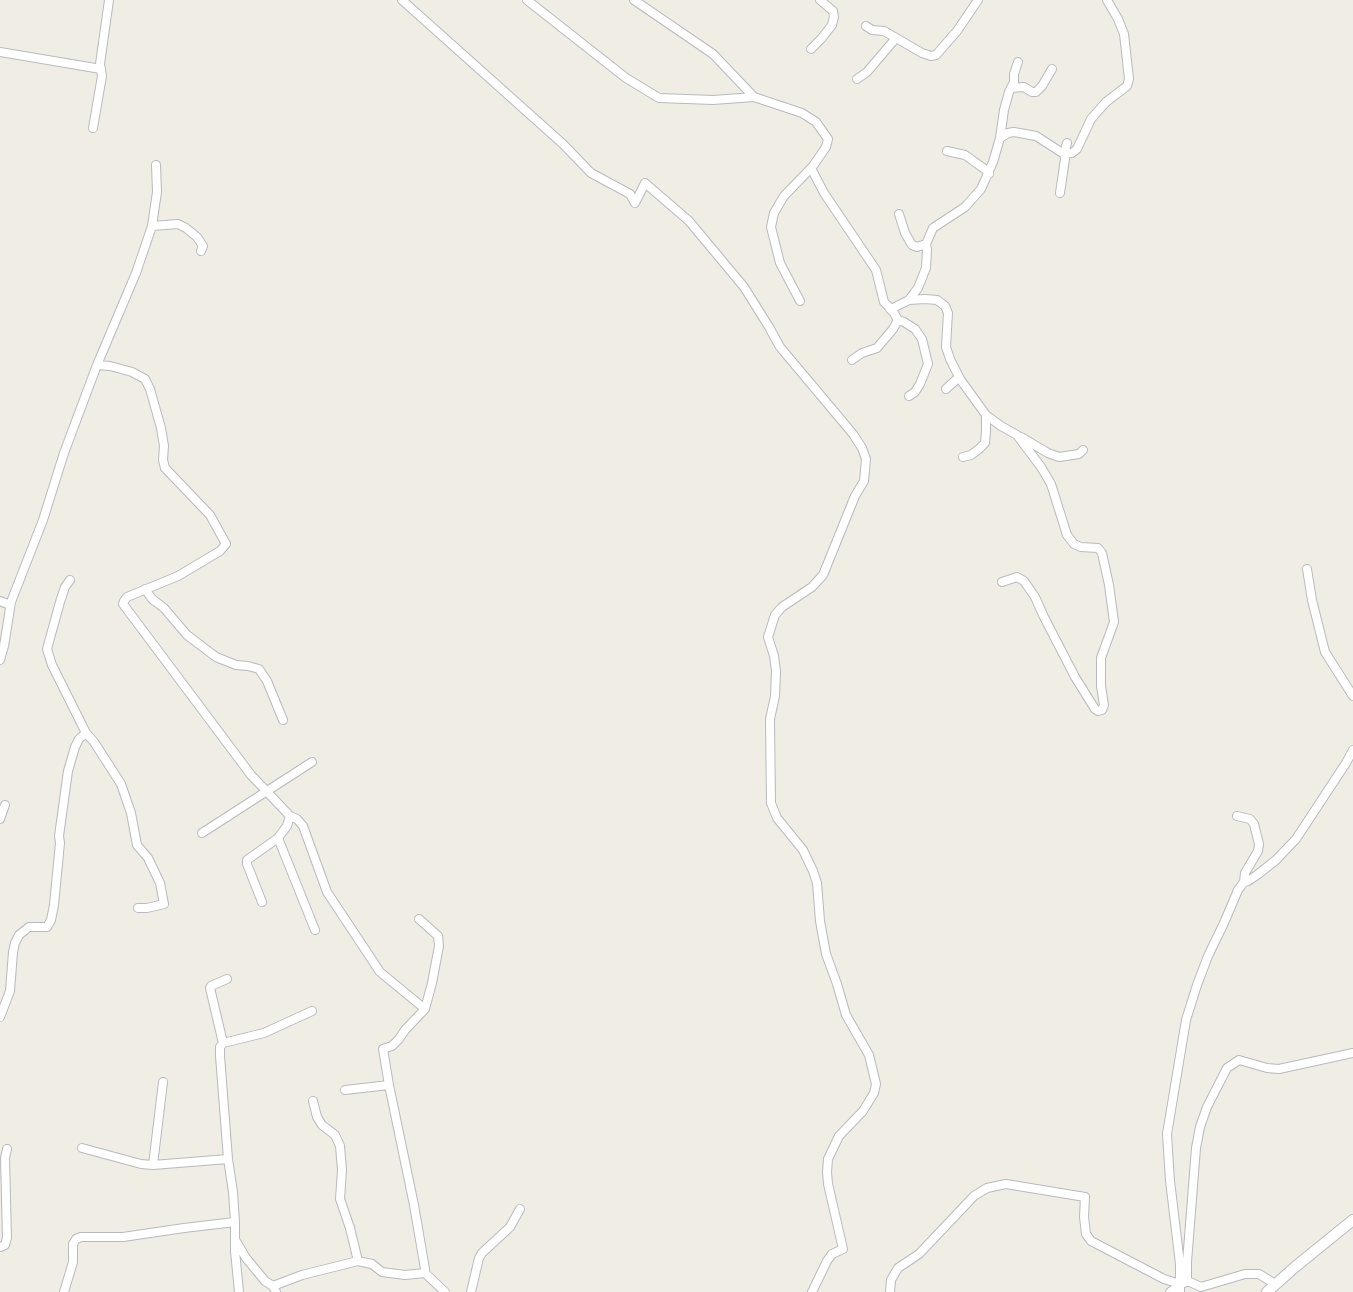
<!DOCTYPE html>
<style>
body{margin:0}
canvas{display:block;background:#efede4}
</style>
<canvas width="1353" height="1292"></canvas>
<script>
const ctx = document.querySelector('canvas').getContext('2d');
ctx.lineJoin = 'round';
const poly = rows => new Path2D(rows.map(r => 'M' + r).join(''));
function strokePath(path, color, width, dash) { ctx.strokeStyle = color; ctx.lineWidth = width; ctx.lineCap = dash ? 'butt' : 'round'; ctx.setLineDash(dash || []); ctx.stroke(path); }
const street = poly([
 [402,0,563,144,591,173,630,194,635,203,645,183,689,221,744,287,769,327,780,347,853,434,862,448,866,459,864,481,855,496,823,575,812,587,782,607,775,615,768,637,774,656,776,671,775,696,770,719,771,803,777,818,803,850,813,871,817,883,820,921,826,954,837,984,846,1015,869,1055,876,1084,874,1093,863,1111,839,1136,828,1159,827,1172,828,1184,843,1249,832,1254,827,1261,812,1292],
 [527,0,626,78,659,98,713,100,754,97,802,113,816,122,828,139,826,147,813,166,784,196,774,213,771,227,780,263,800,301],
 [634,0,713,54,754,97],
 [866,26,872,30,884,31,922,53,931,56,936,55,957,31,978,0],
 [811,49,821,39,832,25,834,17,833,11,820,0],
 [0,52,101,69],
 [857,79,867,72,896,38],
 [1011,88,1024,87,1032,92,1036,92,1042,86,1052,69],
 [93,128,102,76,100,64,109,0],
 [1000,138,1004,110,1009,92,1014,82,1014,74,1018,62],
 [1067,143,1064,154,1072,153,1077,149,1091,119,1106,102,1127,86,1129,79,1124,34,1118,19,1107,0],
 [947,151,965,155,986,170,989,174],
 [811,168,824,193,876,270,884,302,891,309,909,300,918,288,926,268,927,250,926,244,933,228,965,207,981,189,993,162,1000,138,1008,133,1014,132,1036,136,1064,154,1065,159,1060,193],
 [899,214,905,233,912,245,917,247,926,244],
 [152,226,178,224,186,228,197,237,203,246,201,251],
 [909,300,925,299,937,300,945,306,948,313,946,347,950,359,960,379,986,415,1001,426,1017,435,1041,467,1051,484,1067,535,1074,544,1081,547,1098,548,1102,553,1109,585,1114,622,1101,658,1101,686,1104,705,1102,710,1098,711,1095,709,1075,677,1044,617,1035,597,1024,581,1017,577,1002,582],
 [898,320,904,322,915,329,922,339,928,364,920,384,915,392,909,396],
 [852,360,862,353,877,348,893,329,898,320,894,313,890,309],
 [97,365,110,366,132,372,145,379,150,389,161,428,164,446,163,460,165,468,210,515,226,544,220,551,178,576,127,597,124,601,123,604,251,775,290,816,297,819,303,826,327,892,380,972,425,1009],
 [946,389,959,377],
 [1021,437,1048,453,1059,457,1079,454,1083,450],
 [963,457,971,455,979,449,985,443,986,431,986,415],
 [1307,569,1312,600,1325,652,1353,696],
 [145,589,152,599,164,608,187,635,216,657,236,665,248,666,259,669,267,681,283,720],
 [0,601,10,605],
 [0,660,4,646,11,602,43,520,64,453,97,365,136,273,152,226,157,192,156,165],
 [86,733,94,742,121,784,131,813,137,845,148,858,160,883,164,904,147,908,138,908],
 [0,819,5,805],
 [202,833,312,762],
 [278,838,315,930],
 [1244,882,1248,881,1257,875,1276,860,1296,839,1346,763,1353,750],
 [262,902,247,864,247,860,278,838,287,826,290,816],
 [419,919,438,936,439,946,432,983,425,1009,405,1030,399,1039,392,1046,383,1049,389,1085,414,1205,425,1269,425,1273,445,1292],
 [227,979,211,986,210,988,223,1043,220,1047,220,1056,228,1159,233,1192,235,1222,235,1251,239,1292],
 [0,1017,10,991,13,952,15,943,19,935,29,927,47,927,51,920,54,905,60,843,59,836,68,771,75,747,79,739,86,733,52,665,47,649,60,602,65,587,70,580],
 [223,1043,264,1033,312,1011],
 [345,1090,389,1085],
 [313,1101,317,1117,322,1125,335,1135,340,1146,342,1170,340,1199,350,1228,358,1261],
 [82,1148,141,1164,153,1165,228,1159],
 [153,1165,163,1082],
 [236,1241,246,1258,265,1281,273,1286,276,1292],
 [0,1247,5,1245,7,1238,5,1158,7,1149],
 [1187,1282,1187,1262,1196,1148,1200,1127,1207,1107,1227,1068,1239,1060,1267,1068,1279,1069,1353,1053],
 [273,1286,302,1275,358,1261,372,1264,382,1272,405,1275,425,1273],
 [64,1292,73,1262,73,1244,76,1239,81,1237,123,1237,184,1228,235,1222],
 [471,1292,479,1258,482,1253,510,1227,520,1209],
 [890,1292,891,1280,898,1268,919,1254,974,1196,987,1188,1006,1184,1085,1197,1084,1217,1086,1234,1091,1241,1164,1279,1180,1284],
 [1170,1292,1185,1282,1190,1282,1201,1287,1245,1274,1259,1274,1275,1284],
 [1180,1292,1180,1264,1170,1181,1167,1134,1186,1020,1197,985,1208,956,1224,923,1238,890,1244,882,1245,873,1258,851,1259,844,1254,824,1250,819,1237,816]
]);
const secondary = poly([
 [1267,1292,1295,1267,1353,1220]
]);
strokePath(street, '#b7babf', 10);
strokePath(secondary, '#b8bbc1', 12);
strokePath(street, '#fff', 8);
strokePath(secondary, '#fff', 10);
</script>
